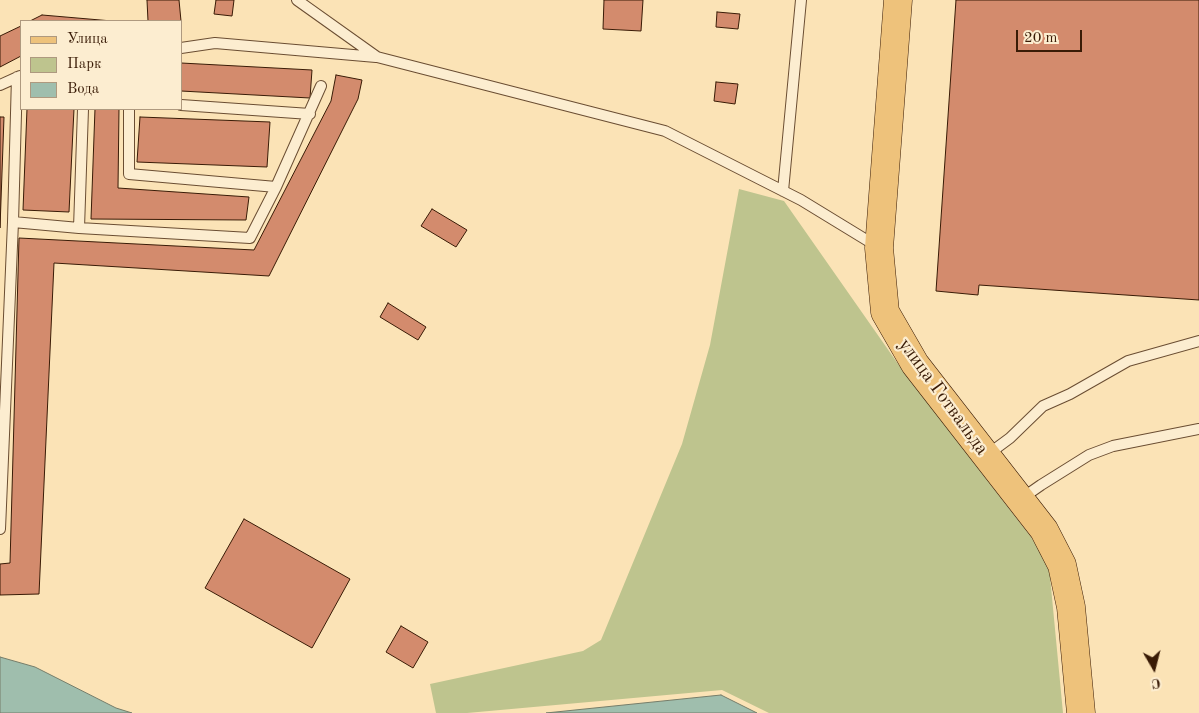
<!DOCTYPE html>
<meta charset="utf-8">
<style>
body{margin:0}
#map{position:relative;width:1199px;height:713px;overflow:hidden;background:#fbe3b6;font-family:"Old Standard TT",serif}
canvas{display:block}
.legend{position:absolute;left:20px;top:20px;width:162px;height:90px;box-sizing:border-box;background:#fcedd0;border:1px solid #ae997f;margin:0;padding:6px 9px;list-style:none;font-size:15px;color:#391b06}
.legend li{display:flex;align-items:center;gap:10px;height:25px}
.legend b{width:25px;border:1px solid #ae997f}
.north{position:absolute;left:1129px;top:643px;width:50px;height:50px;-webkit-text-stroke:4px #fcedd0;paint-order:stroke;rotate:172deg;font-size:14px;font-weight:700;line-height:20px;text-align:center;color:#391b06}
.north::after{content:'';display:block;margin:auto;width:18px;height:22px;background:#391b06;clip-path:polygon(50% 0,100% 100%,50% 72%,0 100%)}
.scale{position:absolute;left:1016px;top:30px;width:66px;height:22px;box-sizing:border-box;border:2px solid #391b06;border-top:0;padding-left:6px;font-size:15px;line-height:18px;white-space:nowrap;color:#391b06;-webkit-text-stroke:4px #fcedd0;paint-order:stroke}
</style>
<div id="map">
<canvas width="1199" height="713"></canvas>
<ul class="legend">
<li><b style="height:6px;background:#eec27b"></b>Улица</li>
<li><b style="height:14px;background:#bec48e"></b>Парк</li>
<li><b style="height:14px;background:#9fbead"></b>Вода</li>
</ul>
<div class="north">С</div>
<div class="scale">20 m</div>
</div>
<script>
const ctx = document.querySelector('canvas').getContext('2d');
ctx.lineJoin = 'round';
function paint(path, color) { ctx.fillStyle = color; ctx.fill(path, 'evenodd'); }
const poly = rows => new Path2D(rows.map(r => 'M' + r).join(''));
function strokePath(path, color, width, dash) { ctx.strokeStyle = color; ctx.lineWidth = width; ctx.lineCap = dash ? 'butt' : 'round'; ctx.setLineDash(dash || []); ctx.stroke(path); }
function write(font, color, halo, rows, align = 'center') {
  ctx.font = font + ' "Old Standard TT",serif'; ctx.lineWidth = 4.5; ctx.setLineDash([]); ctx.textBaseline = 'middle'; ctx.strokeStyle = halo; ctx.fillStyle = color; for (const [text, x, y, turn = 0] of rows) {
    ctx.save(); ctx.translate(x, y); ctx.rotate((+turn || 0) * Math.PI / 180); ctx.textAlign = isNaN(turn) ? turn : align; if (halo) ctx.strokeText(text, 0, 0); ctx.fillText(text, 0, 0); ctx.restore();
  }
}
paint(poly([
 [739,189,784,201,903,371,1031,537,1049,566,1063,713,769,713,722,690,467,713,436,713,430,684,583,651,601,640,682,444,710,345]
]), '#bec48e');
const water = poly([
 [0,657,35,667,116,708,132,713,0,713,0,657],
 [721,695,757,713,546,713,575,710,721,695]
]);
paint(water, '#9fbead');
strokePath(water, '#767d6a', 1);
const building = poly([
 [147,0,179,0,181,21,148,21,147,0],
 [216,0,234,0,232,16,214,14,216,0],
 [604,0,643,0,641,31,603,29,604,0],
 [956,0,1199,0,1199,300,979,285,978,295,936,291,956,0],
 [717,12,740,14,738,29,716,27,717,12],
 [42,15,112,21,30,21,42,15],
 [21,26,21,56,0,67,0,36,21,26],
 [181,63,312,70,310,98,181,91,181,63],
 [336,75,362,80,358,99,269,276,54,263,39,594,0,595,0,564,10,563,19,238,254,250,331,101,336,75],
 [716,82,738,84,735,104,714,101,716,82],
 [27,109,74,109,69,212,23,210,27,109],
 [95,109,119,109,118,188,249,197,246,220,91,219,95,109],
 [0,117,4,117,0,228,0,117],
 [140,117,270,122,267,167,137,162,140,117],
 [432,209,467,230,456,247,421,226,432,209],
 [388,303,426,327,418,340,380,317,388,303],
 [244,519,350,579,312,648,205,588,244,519],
 [401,626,428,642,413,668,386,652,401,626]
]);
paint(building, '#d38b6d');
strokePath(building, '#391b06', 1);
const lane = poly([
 [297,0,377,57,665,131,801,200,878,247],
 [181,48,215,43,376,57],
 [17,77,13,222,79,228],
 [0,85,20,76],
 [181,105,310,114],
 [83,109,79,228,250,238,276,187,129,174,129,109],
 [276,187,321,86],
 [783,191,801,0],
 [987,455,1010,438,1043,406,1070,394,1128,361,1199,341],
 [1021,499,1041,485,1089,455,1113,446,1199,429],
 [0,529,13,222]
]);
const primary = poly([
 [898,0,879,248,885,312,915,364,1044,530,1062,565,1071,607,1081,713]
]);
strokePath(lane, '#6a4d32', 12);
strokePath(primary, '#391b06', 29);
strokePath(lane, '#fcedd0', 10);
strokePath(primary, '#eec27b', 28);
write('19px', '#391b06', '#fcedd0', [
 ["улица Готвальда",943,397,54]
]);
</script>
